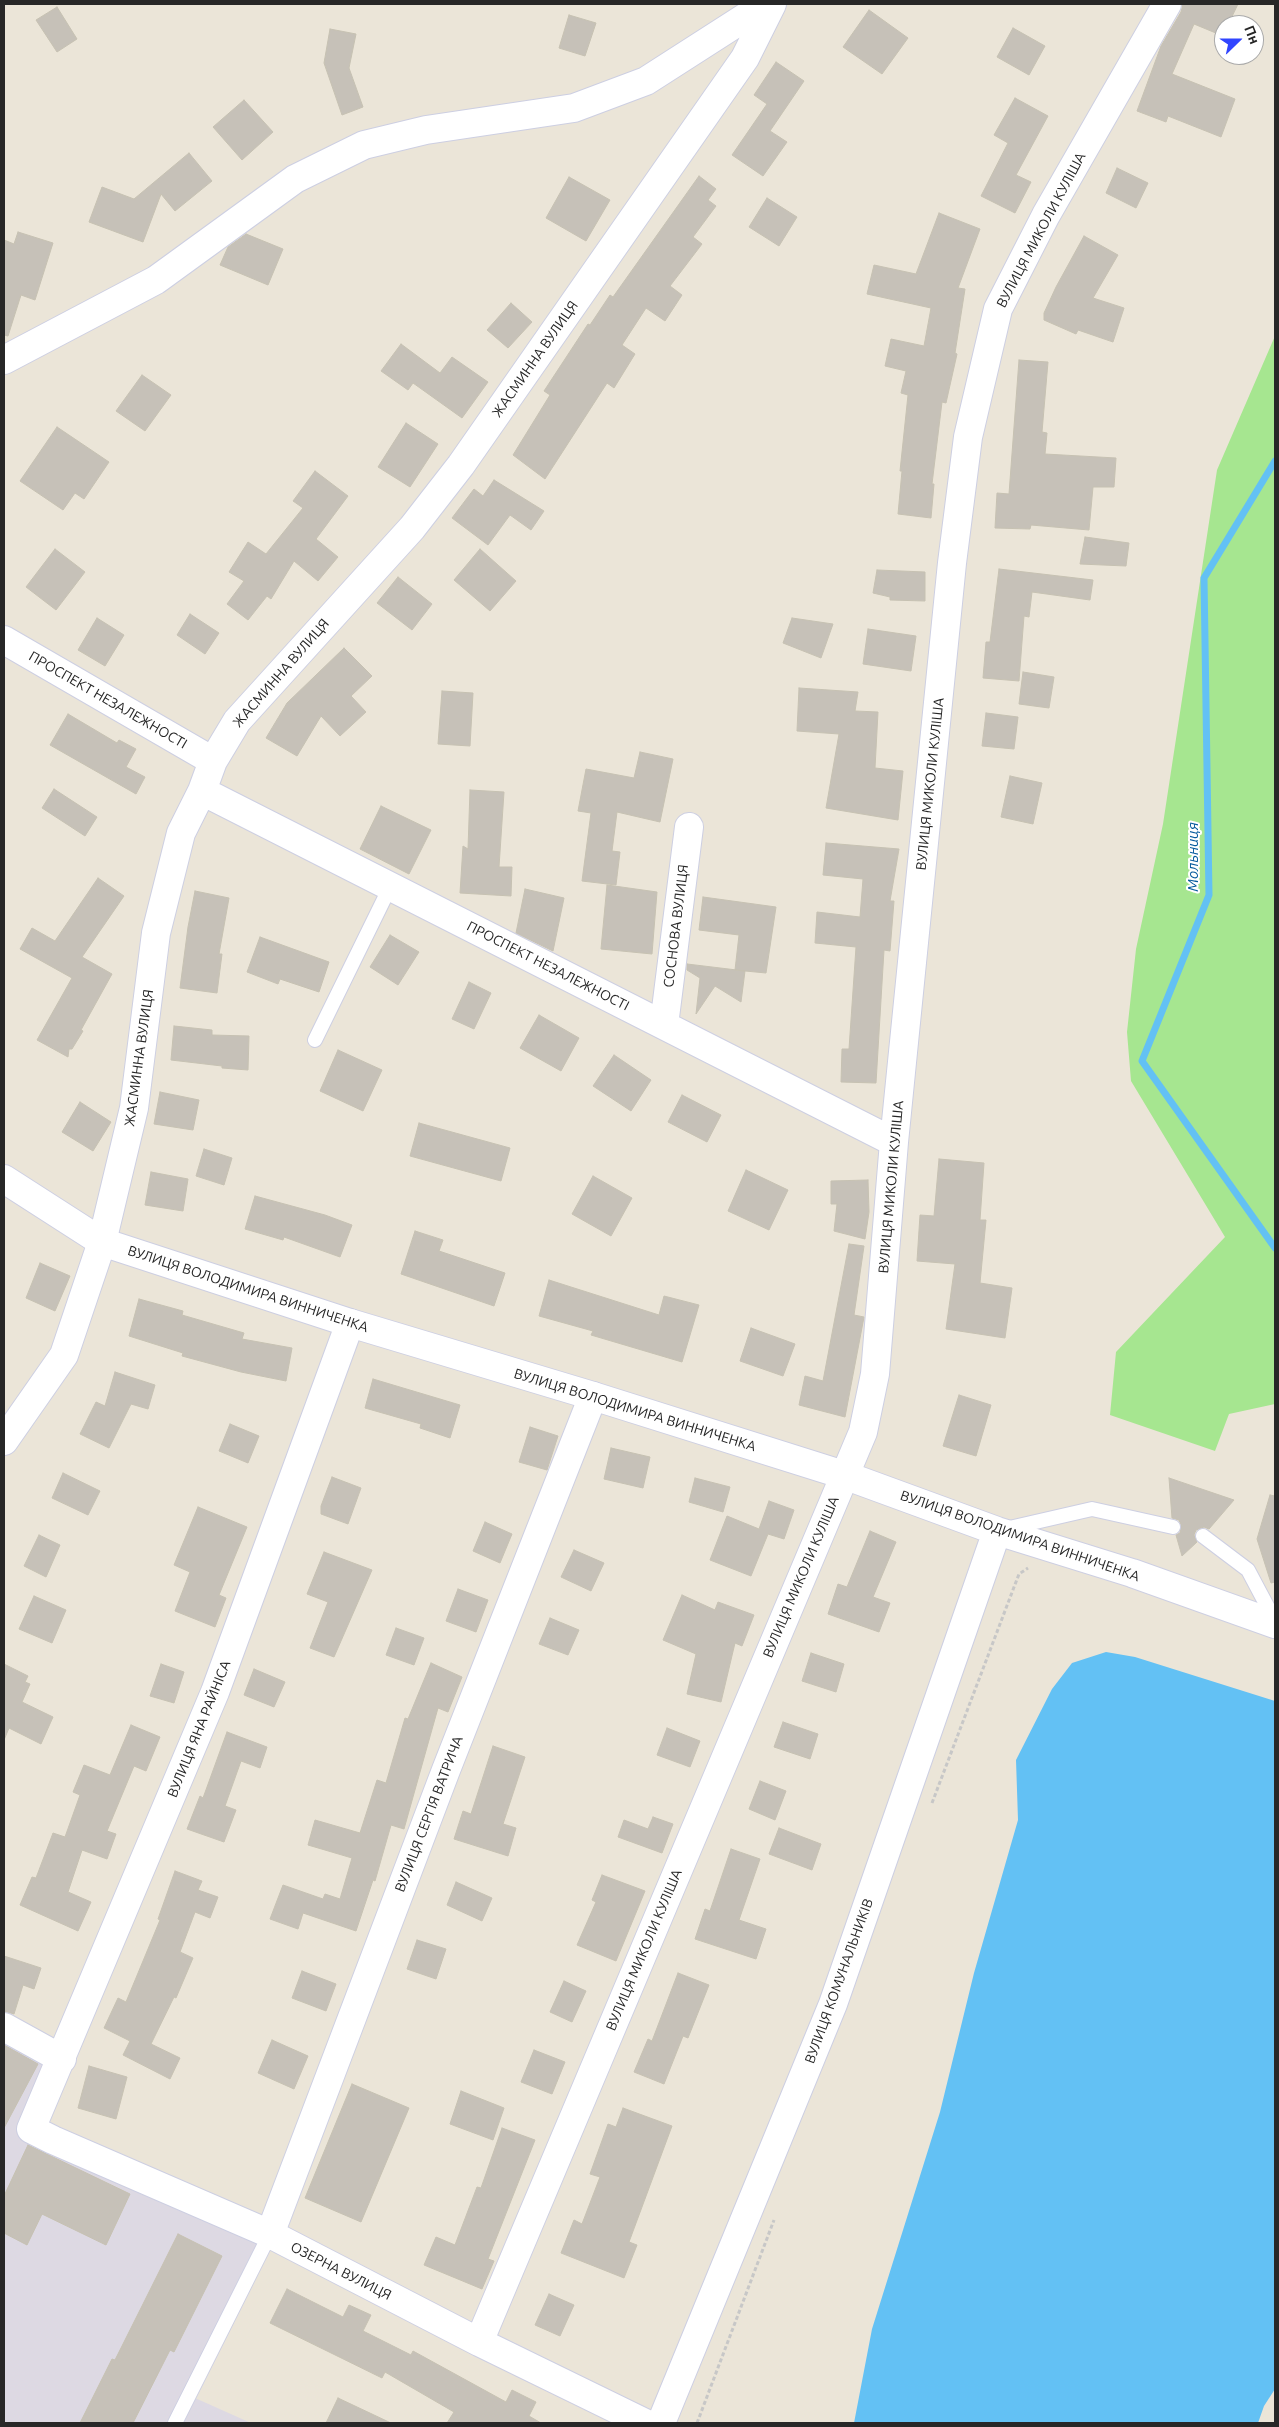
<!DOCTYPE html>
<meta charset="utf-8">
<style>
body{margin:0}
#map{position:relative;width:1279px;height:2427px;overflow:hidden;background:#ebe5d8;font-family:Ubuntu,sans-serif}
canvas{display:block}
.frame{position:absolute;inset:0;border:5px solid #272727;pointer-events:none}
.north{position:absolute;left:1214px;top:15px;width:50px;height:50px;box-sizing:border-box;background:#fff;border:1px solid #a9a9a9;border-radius:50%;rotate:68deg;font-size:14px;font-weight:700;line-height:20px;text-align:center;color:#272727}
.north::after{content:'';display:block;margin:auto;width:18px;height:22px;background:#3145ff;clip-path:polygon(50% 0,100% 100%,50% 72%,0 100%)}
</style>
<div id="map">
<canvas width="1279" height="2427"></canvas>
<div class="frame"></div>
<div class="north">Пн</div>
</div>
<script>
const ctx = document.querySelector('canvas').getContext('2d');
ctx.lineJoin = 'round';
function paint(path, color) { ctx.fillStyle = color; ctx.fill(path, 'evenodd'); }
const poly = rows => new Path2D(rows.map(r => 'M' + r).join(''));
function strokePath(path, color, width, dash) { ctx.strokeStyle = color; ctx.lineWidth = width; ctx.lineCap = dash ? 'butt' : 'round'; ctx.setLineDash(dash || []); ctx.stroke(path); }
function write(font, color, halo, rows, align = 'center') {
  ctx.font = font + ' Ubuntu,sans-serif'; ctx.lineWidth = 4; ctx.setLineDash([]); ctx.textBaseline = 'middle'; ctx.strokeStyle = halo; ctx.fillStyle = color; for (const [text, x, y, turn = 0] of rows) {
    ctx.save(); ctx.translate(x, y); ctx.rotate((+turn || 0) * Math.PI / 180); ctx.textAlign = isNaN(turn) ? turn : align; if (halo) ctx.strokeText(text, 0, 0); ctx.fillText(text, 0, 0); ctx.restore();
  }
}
paint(poly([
 [4,2033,57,2060,28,2131,265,2238,186,2394,251,2423,4,2423]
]), '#ddd9e3');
paint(poly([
 [1275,336,1275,1404,1229,1414,1215,1451,1110,1415,1116,1352,1225,1237,1131,1081,1127,1032,1136,949,1163,824,1217,470]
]), '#a6e690');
paint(poly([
 [1106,1652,1135,1657,1275,1701,1275,2389,1264,2406,1258,2423,854,2423,872,2329,940,2112,974,1973,1018,1820,1016,1760,1052,1689,1072,1663]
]), '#63c1f4');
strokePath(poly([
 [1275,461,1204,578,1209,895,1142,1061,1275,1248]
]), '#63c1f4', 7);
const building = poly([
 [1183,4,1238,4,1228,25,1224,25,1223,36,1194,24,1172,74,1235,99,1221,137,1168,116,1166,122,1137,111,1161,46,1181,12,1183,4],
 [57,7,77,39,57,52,36,20,57,7],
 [869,10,908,38,882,74,843,47,869,10],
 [569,15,596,23,585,56,559,48,569,15],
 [1013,28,1045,46,1029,75,997,57,1013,28],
 [330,29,356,34,349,68,363,107,342,115,324,63,330,29],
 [776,62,804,81,770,131,787,142,763,176,732,155,767,104,754,95,776,62],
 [1015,98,1048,116,1016,175,1031,182,1015,213,981,196,1008,143,994,135,1015,98],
 [244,100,273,132,242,160,213,127,244,100],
 [189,153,212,181,175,211,161,194,143,242,89,222,102,187,134,199,189,153],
 [1117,168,1148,183,1136,208,1106,193,1117,168],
 [699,176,716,189,708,200,716,206,693,237,702,244,670,286,682,295,665,321,646,308,622,345,635,354,614,388,607,383,545,479,513,455,550,395,544,391,588,324,590,325,610,295,613,297,699,176],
 [569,177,610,200,586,241,546,218,569,177],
 [767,198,797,217,779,246,749,227,767,198],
 [939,213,980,229,958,288,965,289,955,353,957,354,946,403,942,402,932,484,934,484,931,518,898,514,902,471,900,471,908,395,901,393,906,371,885,366,891,339,924,346,931,308,867,294,874,265,916,274,939,213],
 [18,232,53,243,35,300,21,295,8,336,4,335,4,240,14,244,18,232],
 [246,234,283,249,268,285,220,265,228,247,246,234],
 [1084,236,1118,255,1093,298,1124,308,1113,342,1078,330,1076,334,1044,320,1044,313,1056,287,1084,236],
 [511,303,532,322,508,348,487,330,511,303],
 [401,344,440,373,452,357,488,382,462,418,413,383,408,390,381,371,401,344],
 [1019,360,1048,362,1042,432,1047,433,1045,454,1116,458,1114,487,1093,487,1089,530,1031,525,1030,529,995,528,997,493,1009,494,1019,360],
 [142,375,171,395,145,431,116,411,142,375],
 [406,423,438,444,410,487,378,467,406,423],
 [57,427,109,462,84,499,75,493,63,510,20,481,57,427],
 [315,471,348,496,316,539,338,557,318,581,294,561,271,599,267,596,248,620,227,604,244,581,229,572,248,542,266,554,303,508,293,501,315,471],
 [494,480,544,511,531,530,510,515,488,545,452,518,474,489,483,496,494,480],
 [1085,537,1129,543,1126,566,1080,564,1085,537],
 [55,549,85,572,56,610,26,587,55,549],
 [480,549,516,581,490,611,454,580,480,549],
 [999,569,1093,580,1090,600,1032,592,1029,617,1024,616,1019,681,983,678,986,642,990,642,999,569],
 [877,570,925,572,925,601,890,600,890,597,873,593,877,570],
 [398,577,432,604,412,630,377,603,398,577],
 [190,614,219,633,205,654,177,635,190,614],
 [97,618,124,635,105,666,78,650,97,618],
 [792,618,833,624,821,658,783,643,792,618],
 [868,629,916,636,911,671,863,664,868,629],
 [344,648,372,676,351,696,366,712,340,736,321,716,297,756,266,738,287,703,344,648],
 [1023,672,1054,677,1049,708,1019,704,1023,672],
 [799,688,858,692,855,711,878,712,875,768,903,771,898,820,826,808,839,734,797,731,799,688],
 [442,691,473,693,470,746,438,744,442,691],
 [986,713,1018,717,1014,749,982,746,986,713],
 [68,714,117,743,119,740,136,749,126,767,145,777,136,794,50,745,68,714],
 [640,752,673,759,660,822,617,812,612,851,620,852,616,885,582,881,591,813,578,811,586,769,634,778,640,752],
 [1010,776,1042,783,1033,824,1001,817,1010,776],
 [54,789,97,817,85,836,42,808,54,789],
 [470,790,504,792,499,867,512,867,511,896,460,893,463,846,468,849,470,790],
 [381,806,431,830,409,874,360,849,381,806],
 [826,843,899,849,890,901,894,901,890,951,884,950,876,1083,841,1082,842,1049,849,1049,856,947,815,943,817,912,860,917,863,879,823,875,826,843],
 [98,878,124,896,82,957,112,974,81,1030,83,1031,72,1049,69,1049,68,1057,37,1040,72,978,20,949,32,928,55,941,98,878],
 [607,885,657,892,652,954,601,949,607,885],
 [525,889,564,898,553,951,516,933,525,889],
 [195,891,229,898,219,954,222,954,217,993,180,988,188,927,195,891],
 [703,897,776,907,766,973,735,970,739,935,699,930,703,897],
 [390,935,419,952,398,985,370,967,390,935],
 [260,937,329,962,319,992,280,979,278,984,247,972,260,937],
 [687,964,745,971,741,1002,715,986,696,1014,700,978,687,970,687,964],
 [469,982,491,993,474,1029,452,1019,469,982],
 [539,1015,579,1038,561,1071,520,1048,539,1015],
 [174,1026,212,1030,212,1035,249,1036,248,1070,222,1068,222,1066,171,1060,174,1026],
 [338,1050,382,1070,363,1111,320,1091,338,1050],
 [614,1055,651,1080,631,1111,593,1086,614,1055],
 [160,1092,199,1100,193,1130,154,1124,160,1092],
 [682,1095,721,1115,707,1142,668,1122,682,1095],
 [80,1102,111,1122,93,1151,62,1132,80,1102],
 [419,1123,510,1148,501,1181,410,1156,419,1123],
 [204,1149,232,1158,224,1185,196,1176,204,1149],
 [939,1159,984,1163,980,1220,986,1220,980,1283,1012,1288,1005,1338,946,1329,955,1264,917,1261,920,1215,934,1216,939,1159],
 [746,1170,788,1190,769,1230,728,1211,746,1170],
 [151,1172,188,1179,183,1211,145,1205,151,1172],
 [593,1176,632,1198,611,1236,572,1214,593,1176],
 [868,1180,869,1212,865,1239,834,1231,837,1204,831,1204,831,1181,868,1180],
 [255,1196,325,1215,352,1225,340,1257,284,1237,283,1240,245,1229,255,1196],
 [415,1231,443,1240,439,1251,505,1273,494,1306,401,1274,415,1231],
 [849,1244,864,1246,854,1315,864,1317,845,1417,799,1405,805,1376,823,1381,849,1244],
 [40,1263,70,1276,55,1311,26,1298,40,1263],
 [549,1280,659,1315,664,1296,699,1305,682,1362,591,1335,593,1331,539,1316,549,1280],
 [139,1299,183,1311,182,1315,244,1333,242,1339,292,1348,286,1381,241,1372,182,1356,183,1353,129,1336,139,1299],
 [751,1328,795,1344,783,1376,740,1361,751,1328],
 [115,1372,155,1385,148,1409,131,1404,109,1448,80,1434,96,1402,105,1406,115,1372],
 [373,1379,460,1405,450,1438,420,1428,421,1424,365,1408,373,1379],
 [959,1395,991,1405,976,1456,943,1446,959,1395],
 [230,1424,259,1436,248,1463,219,1451,230,1424],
 [530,1427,558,1436,547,1470,519,1462,530,1427],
 [611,1448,650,1457,643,1488,604,1479,611,1448],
 [63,1473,100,1491,88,1515,52,1498,63,1473],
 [332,1477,361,1488,348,1524,321,1514,321,1506,332,1477],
 [695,1478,730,1487,723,1512,689,1502,695,1478],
 [1169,1478,1234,1500,1209,1529,1204,1527,1196,1530,1194,1535,1197,1542,1182,1556,1176,1535,1180,1533,1181,1525,1179,1520,1172,1518,1169,1478],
 [1270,1495,1275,1496,1275,1582,1271,1583,1257,1539,1270,1495],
 [769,1501,794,1510,784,1539,768,1534,751,1576,710,1560,727,1516,759,1529,769,1501],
 [198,1507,247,1527,219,1595,226,1598,215,1627,175,1611,190,1572,174,1565,198,1507],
 [485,1522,512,1534,500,1563,473,1551,485,1522],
 [870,1531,896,1542,873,1597,890,1603,879,1632,828,1614,838,1584,847,1587,870,1531],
 [39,1535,60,1545,46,1577,24,1566,39,1535],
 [574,1550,604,1563,591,1591,561,1577,574,1550],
 [324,1552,372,1570,334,1657,310,1648,328,1602,307,1594,324,1552],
 [458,1589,488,1600,476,1632,446,1621,458,1589],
 [682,1595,715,1610,718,1602,754,1615,742,1646,735,1643,721,1702,687,1694,696,1654,663,1640,682,1595],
 [34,1596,66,1610,52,1643,19,1629,34,1596],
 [550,1618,579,1630,568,1655,539,1644,550,1618],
 [396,1628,424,1638,414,1665,386,1655,396,1628],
 [811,1653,844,1664,836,1692,802,1681,811,1653],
 [431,1663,462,1677,448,1712,438,1708,404,1829,391,1825,375,1881,373,1880,356,1931,303,1913,298,1929,270,1919,283,1885,323,1899,325,1894,340,1899,352,1858,308,1845,315,1820,360,1833,377,1780,386,1783,405,1718,408,1719,431,1663],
 [4,1664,28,1676,25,1682,30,1684,22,1702,53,1717,41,1744,9,1728,4,1740,4,1664],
 [161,1664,184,1672,174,1703,150,1696,161,1664],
 [254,1669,285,1682,274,1707,244,1695,254,1669],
 [783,1722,818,1734,810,1759,774,1747,783,1722],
 [131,1725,160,1737,146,1771,134,1766,107,1831,116,1834,107,1859,82,1850,68,1892,91,1902,78,1931,20,1905,32,1877,36,1878,53,1833,65,1837,80,1795,73,1792,84,1765,110,1775,131,1725],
 [667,1728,700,1741,690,1767,657,1755,667,1728],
 [227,1732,267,1747,260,1768,241,1761,225,1806,236,1810,224,1842,187,1829,200,1796,203,1798,227,1732],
 [493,1746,525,1757,503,1824,516,1828,508,1856,454,1839,463,1811,471,1814,493,1746],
 [760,1781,786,1791,775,1820,749,1809,760,1781],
 [653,1817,673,1824,662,1853,618,1837,624,1820,648,1829,653,1817],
 [779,1828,821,1844,812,1870,769,1854,779,1828],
 [731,1849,760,1859,739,1920,766,1929,756,1959,695,1939,705,1909,710,1911,731,1849],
 [175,1871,202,1881,198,1890,218,1897,210,1918,195,1912,180,1952,193,1958,176,1998,174,1997,151,2044,180,2058,170,2079,123,2055,130,2041,104,2028,118,1998,126,2002,160,1920,158,1919,175,1871],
 [602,1875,645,1891,616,1961,577,1945,596,1902,592,1900,602,1875],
 [456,1882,492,1898,482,1921,447,1905,456,1882],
 [417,1940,446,1949,436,1979,407,1969,417,1940],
 [4,1956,41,1968,34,1989,23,1985,14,2014,4,2011,4,1956],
 [302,1971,336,1984,326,2011,292,1998,302,1971],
 [678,1973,709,1985,688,2038,683,2036,664,2084,634,2072,648,2039,652,2041,678,1973],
 [564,1981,586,1991,572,2022,550,2012,564,1981],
 [272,2040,308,2056,294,2089,258,2073,272,2040],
 [4,2045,38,2064,4,2128,4,2045],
 [534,2050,565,2062,552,2094,521,2082,534,2050],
 [89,2066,127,2077,116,2119,78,2108,89,2066],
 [352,2084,409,2108,361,2222,305,2198,352,2084],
 [461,2091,504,2108,493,2140,450,2124,461,2091],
 [623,2108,672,2126,629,2242,637,2245,624,2278,561,2253,574,2220,582,2224,600,2177,590,2174,608,2124,616,2127,623,2108],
 [502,2128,535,2140,488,2259,494,2261,482,2289,424,2265,436,2237,455,2245,477,2187,481,2188,502,2128],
 [28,2145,130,2194,106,2245,42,2214,27,2245,4,2233,4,2196,28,2145],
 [178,2234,222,2256,174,2352,170,2350,133,2423,80,2423,112,2359,115,2360,178,2234],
 [287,2289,343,2317,349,2305,371,2315,363,2331,411,2355,413,2351,506,2402,512,2390,536,2402,529,2416,541,2423,447,2423,454,2412,385,2372,382,2378,270,2323,287,2289],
 [549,2294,574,2305,560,2336,535,2325,549,2294],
 [338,2398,391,2423,326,2423,338,2398]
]);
paint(building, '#c6c1b8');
strokePath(building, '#c6c1b2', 1);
const lane = poly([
 [315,1040,391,885],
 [1005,1529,1092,1509,1173,1527],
 [1203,1536,1248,1570,1275,1621],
 [175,2423,270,2234]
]);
const street = poly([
 [4,360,156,280,295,179,364,145,426,130,574,108,646,81,766,4],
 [4,640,213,761],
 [202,791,894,1142],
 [664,1025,689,827],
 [350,1323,215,1692,31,2129,53,2140,270,2234,479,2342,645,2423],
 [4,1441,64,1355,102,1242,134,1108,156,933,181,833,202,791,213,761,237,721,412,528,461,465,745,58,772,4],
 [4,2027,62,2059],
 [270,2234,446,1770,593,1396],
 [479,2342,863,1432,875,1374,894,1142,952,563,968,437,998,309,1046,215,1167,4]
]);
const secondary = poly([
 [4,1179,102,1242,350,1323,593,1396,844,1475,997,1531,1132,1573,1275,1624],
 [661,2423,833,2004,997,1531]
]);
strokePath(lane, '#cdcfe2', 16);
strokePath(street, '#cdcfe2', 30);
strokePath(secondary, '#cdcfe2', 30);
strokePath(poly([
 [932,1803,1019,1574,1028,1568],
 [697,2423,774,2220]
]), '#c7c7c7', 3, [4, 2.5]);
strokePath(lane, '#fff', 14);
strokePath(street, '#fff', 28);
strokePath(secondary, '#fff', 28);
write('14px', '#272727', '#fff', [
 ["ВУЛИЦЯ МИКОЛИ КУЛІША",1041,230,-62],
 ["ЖАСМИННА ВУЛИЦЯ",535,359,-55],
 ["ЖАСМИННА ВУЛИЦЯ",281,673,-49],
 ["ПРОСПЕКТ НЕЗАЛЕЖНОСТІ",108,700,30],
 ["ВУЛИЦЯ МИКОЛИ КУЛІША",930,784,-84],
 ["СОСНОВА ВУЛИЦЯ",676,926,-83],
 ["ПРОСПЕКТ НЕЗАЛЕЖНОСТІ",548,966,27],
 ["ЖАСМИННА ВУЛИЦЯ",139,1058,-82],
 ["ВУЛИЦЯ МИКОЛИ КУЛІША",891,1187,-85],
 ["ВУЛИЦЯ ВОЛОДИМИРА ВИННИЧЕНКА",248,1289,18],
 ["ВУЛИЦЯ ВОЛОДИМИРА ВИННИЧЕНКА",635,1410,17],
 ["ВУЛИЦЯ ВОЛОДИМИРА ВИННИЧЕНКА",1020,1536,19],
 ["ВУЛИЦЯ МИКОЛИ КУЛІША",801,1577,-67],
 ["ВУЛИЦЯ ЯНА РАЙНІСА",199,1729,-68],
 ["ВУЛИЦЯ СЕРГІЯ ВАТРИЧА",429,1814,-69],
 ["ВУЛИЦЯ МИКОЛИ КУЛІША",644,1950,-67],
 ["ВУЛИЦЯ КОМУНАЛЬНИКІВ",839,1981,-70],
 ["ОЗЕРНА ВУЛИЦЯ",341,2271,27]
]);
write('italic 15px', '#065b9d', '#fff', [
 ["Мольниця",1193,857,-90]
]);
</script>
